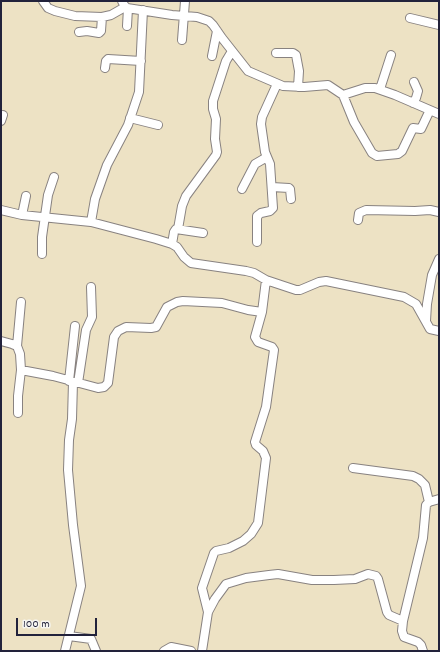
<!DOCTYPE html>
<style>
body{margin:0}
#map{position:relative;width:440px;height:652px;overflow:hidden;background:#ede2c4;font-family:Dekko,sans-serif}
canvas{display:block}
.frame{position:absolute;inset:0;border:2px solid #22223b;pointer-events:none}
.scale{position:absolute;left:16px;top:618px;width:81px;height:18px;box-sizing:border-box;border:2px solid #22223b;border-top:0;padding-left:5px;font-size:12px;line-height:14px;white-space:nowrap;color:#22223b;-webkit-text-stroke:3px #f6f6f2;paint-order:stroke}
</style>
<div id="map">
<canvas width="440" height="652"></canvas>
<div class="frame"></div>
<div class="scale">100 m</div>
</div>
<script>
const ctx = document.querySelector('canvas').getContext('2d');
ctx.lineJoin = 'round';
const poly = rows => new Path2D(rows.map(r => 'M' + r).join(''));
function strokePath(path, color, width, dash) { ctx.strokeStyle = color; ctx.lineWidth = width; ctx.lineCap = dash ? 'butt' : 'round'; ctx.setLineDash(dash || []); ctx.stroke(path); }
const minor = poly([
 [43,1,48,8,55,11,75,16,102,17,111,15,125,7],
 [122,1,124,5,127,8,172,15,197,17,209,21,213,25,222,38,248,71,283,86,304,87,328,85,343,95,365,88,375,88,395,95,439,114],
 [410,18,439,25],
 [127,26,128,8],
 [79,32,87,31,99,33,101,31,102,17],
 [182,40,185,1],
 [276,53,293,53,296,55,299,71,298,87],
 [212,56,217,31],
 [105,68,106,61,108,59,141,61],
 [380,89,391,55],
 [343,95,354,122,372,153,377,156,398,154,402,151,413,128,421,129,430,110],
 [413,103,416,98,418,91,414,82],
 [130,118,158,125],
 [1,121,3,115],
 [272,187,289,188,290,189,291,199],
 [242,189,255,164,267,157],
 [1,210,22,215,91,222,156,239,172,244,177,247,184,257,191,263,246,271,254,273,266,280,296,290,300,290,319,282,326,281,404,297,416,304,430,329,439,331],
 [22,215,26,196],
 [358,220,359,213,366,210,415,211,430,210,439,212],
 [91,222,95,199,107,165,128,125,139,92,143,10],
 [178,229,182,206,186,196,216,155,217,152,215,139,216,119,213,109,213,101,226,61,232,51],
 [257,242,257,216,261,213,270,211,273,208,270,164,265,152,261,124,262,117,277,84],
 [172,244,174,232,176,229,203,233],
 [42,254,42,237,48,195,54,177],
 [426,321,427,304,432,275,439,259],
 [1,341,12,344,17,346,20,354,21,370,53,376,98,388,104,387,108,383,114,337,118,331,126,327,151,328,156,327,167,307,177,302,183,301,222,303,248,310,262,312],
 [17,346,21,302],
 [69,381,75,326],
 [78,383,86,330,92,317,91,287],
 [18,413,18,396,21,370],
 [353,468,413,476,419,479,425,485,429,502],
 [208,612,202,588,214,553,216,551,229,548,243,541,251,534,258,523,266,458,263,451,256,445,255,442,266,407,274,350,272,347,258,342,255,337,262,312,266,280],
 [403,621,423,538,426,505,429,502,439,499],
 [69,636,91,639,96,651],
 [65,651,81,586,73,525,68,470,69,440,72,419,73,382],
 [164,651,171,647,191,651],
 [202,651,208,612,215,599,226,584,246,578,269,575,278,574,312,580,334,580,355,579,368,574,376,576,378,579,387,612,389,615,403,621,402,631,404,637,418,642,421,645,423,651]
]);
strokePath(minor, '#888280', 10);
strokePath(minor, '#fff', 8);
</script>
